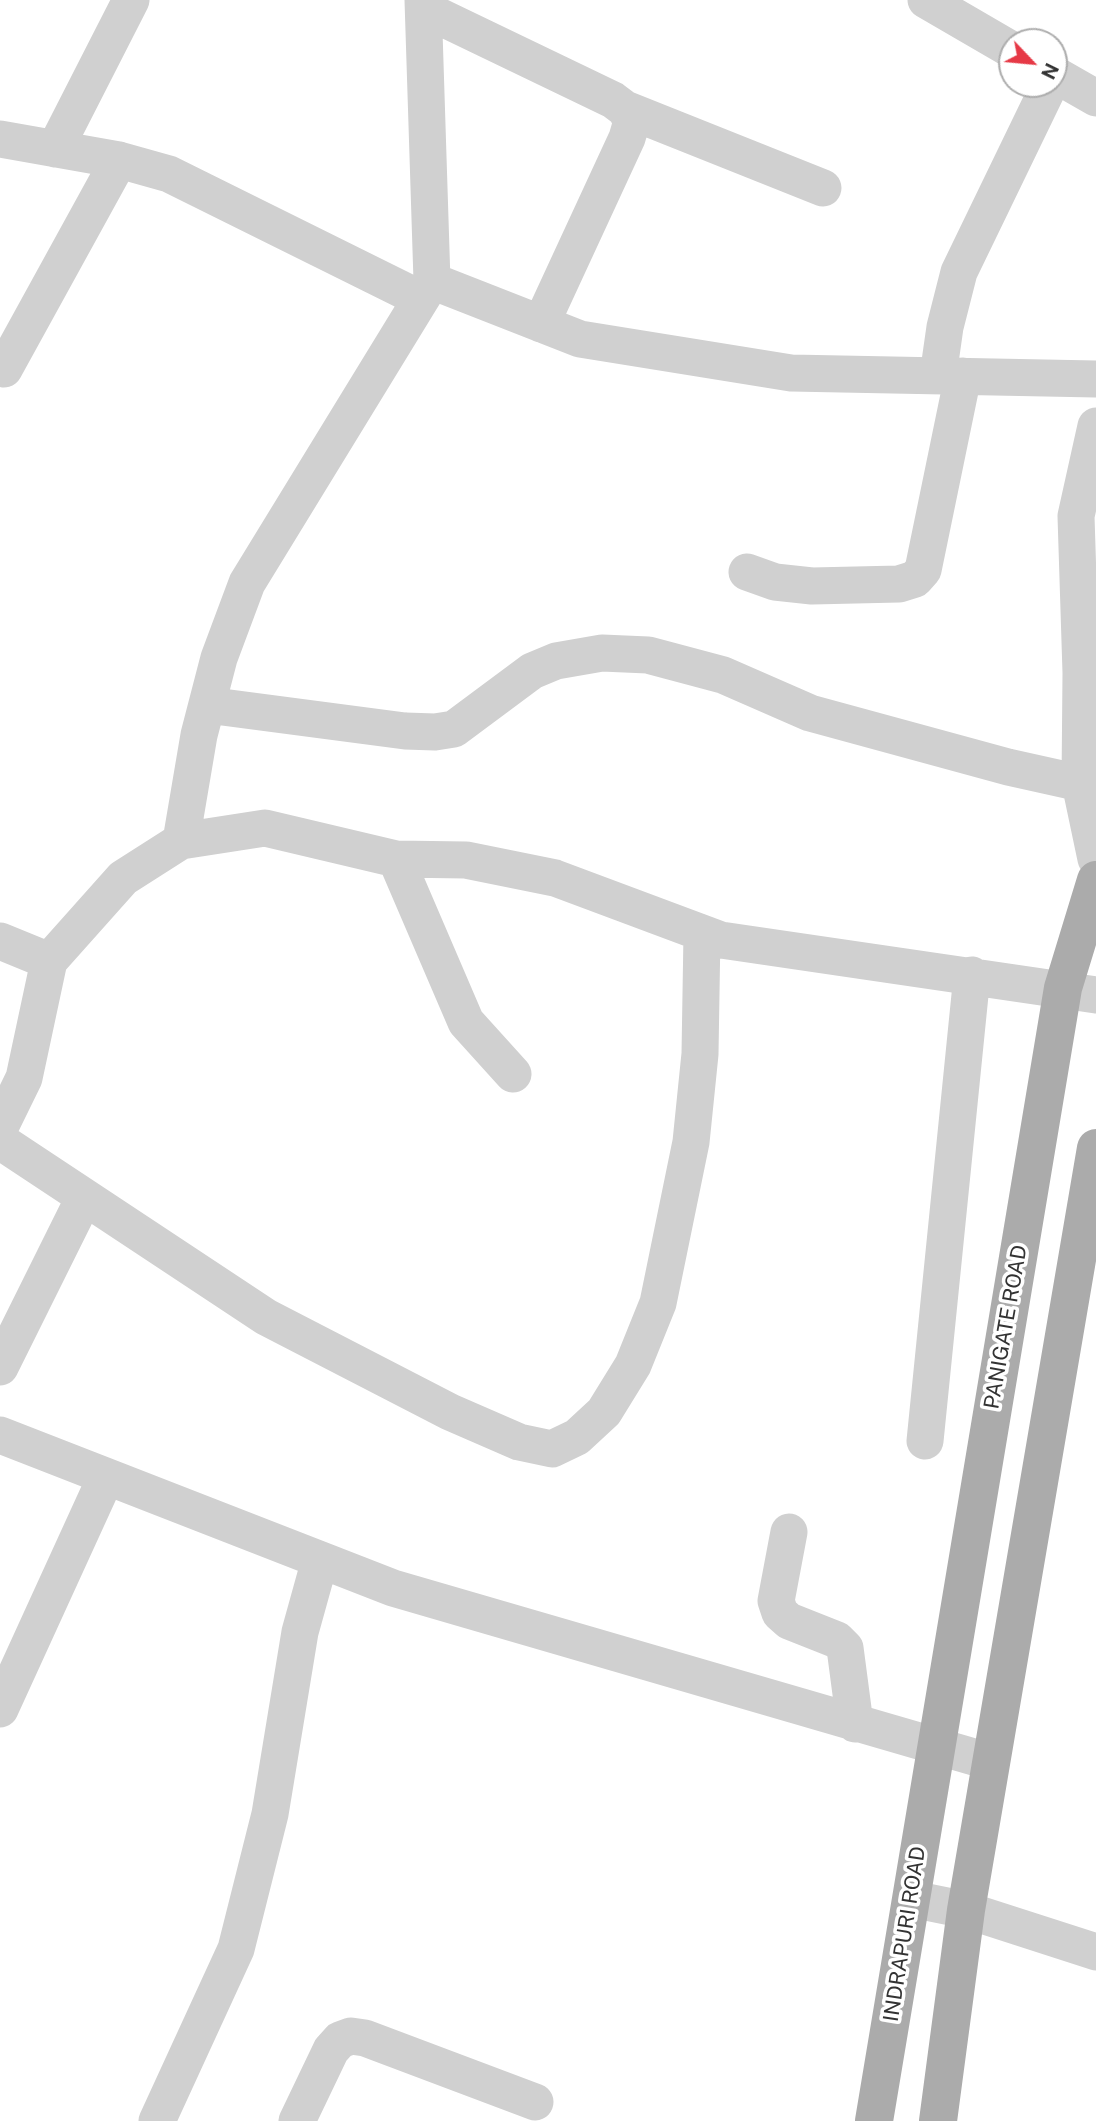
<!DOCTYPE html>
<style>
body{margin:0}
#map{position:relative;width:1096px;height:2121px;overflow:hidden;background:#fff;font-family:"Public Sans",sans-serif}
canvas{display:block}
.north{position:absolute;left:998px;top:28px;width:70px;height:70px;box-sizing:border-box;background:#fff;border:2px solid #adadad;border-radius:50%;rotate:116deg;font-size:19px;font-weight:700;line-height:28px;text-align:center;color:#333}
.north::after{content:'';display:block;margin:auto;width:24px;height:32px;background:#e63946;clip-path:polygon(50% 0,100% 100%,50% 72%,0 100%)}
</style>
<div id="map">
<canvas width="1096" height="2121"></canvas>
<div class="north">N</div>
</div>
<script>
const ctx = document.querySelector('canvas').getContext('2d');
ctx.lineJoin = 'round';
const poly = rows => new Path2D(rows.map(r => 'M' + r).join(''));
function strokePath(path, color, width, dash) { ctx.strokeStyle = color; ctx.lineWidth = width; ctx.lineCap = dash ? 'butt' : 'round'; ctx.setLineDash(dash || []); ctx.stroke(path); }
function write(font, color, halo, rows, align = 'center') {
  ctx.font = font + ' "Public Sans",sans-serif'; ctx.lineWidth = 7; ctx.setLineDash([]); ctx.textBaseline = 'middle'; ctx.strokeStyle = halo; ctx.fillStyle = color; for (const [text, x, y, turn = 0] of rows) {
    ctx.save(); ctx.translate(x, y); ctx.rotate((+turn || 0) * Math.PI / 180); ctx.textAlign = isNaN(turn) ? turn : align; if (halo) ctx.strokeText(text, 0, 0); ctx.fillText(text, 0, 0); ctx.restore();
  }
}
strokePath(poly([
 [423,0,432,281,580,339,791,373,1096,379],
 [926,0,1012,50],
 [424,9,613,100,625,109,632,121,627,138,541,324],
 [1054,74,1096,98],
 [625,109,823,188],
 [0,139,119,160,169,174,421,299],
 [55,149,131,0],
 [4,369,119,160],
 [938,376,945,327,959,272,1050,84],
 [1096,426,1076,516,1081,673,1080,783,1096,859],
 [747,572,775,582,812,586,899,584,915,579,923,570,963,376],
 [207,705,405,731,435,732,454,729,532,671,556,661,602,653,648,655,723,675,810,713,1008,767,1080,783],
 [181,841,199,735,219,658,247,583,432,281],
 [396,859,466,1022,513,1074],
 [0,941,49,961],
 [0,1127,24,1078,49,961,123,878,181,841,265,828,396,859,466,860,555,878,721,940,1096,995],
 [0,1141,266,1317,450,1412,519,1442,552,1449,577,1437,604,1412,633,1365,658,1303,691,1142,700,1054,702,933],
 [0,1367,84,1198],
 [0,1435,393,1588,991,1762],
 [925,1441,972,975],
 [789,1532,776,1601,780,1613,789,1621,837,1640,845,1648,855,1724],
 [0,1709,106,1477],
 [912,1899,966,1910,1096,1952],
 [157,2121,236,1949,270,1814,300,1632,320,1560],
 [297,2121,331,2050,340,2040,351,2036,365,2038,535,2102]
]), '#d0d0d0', 37);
strokePath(poly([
 [874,2121,1063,988,1096,880],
 [938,2121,966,1910,1096,1148]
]), '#ababab', 38);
write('21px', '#333', '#fff', [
 ["PANIGATE ROAD",1006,1327,-80],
 ["INDRAPURI ROAD",905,1934,-81]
]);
</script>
